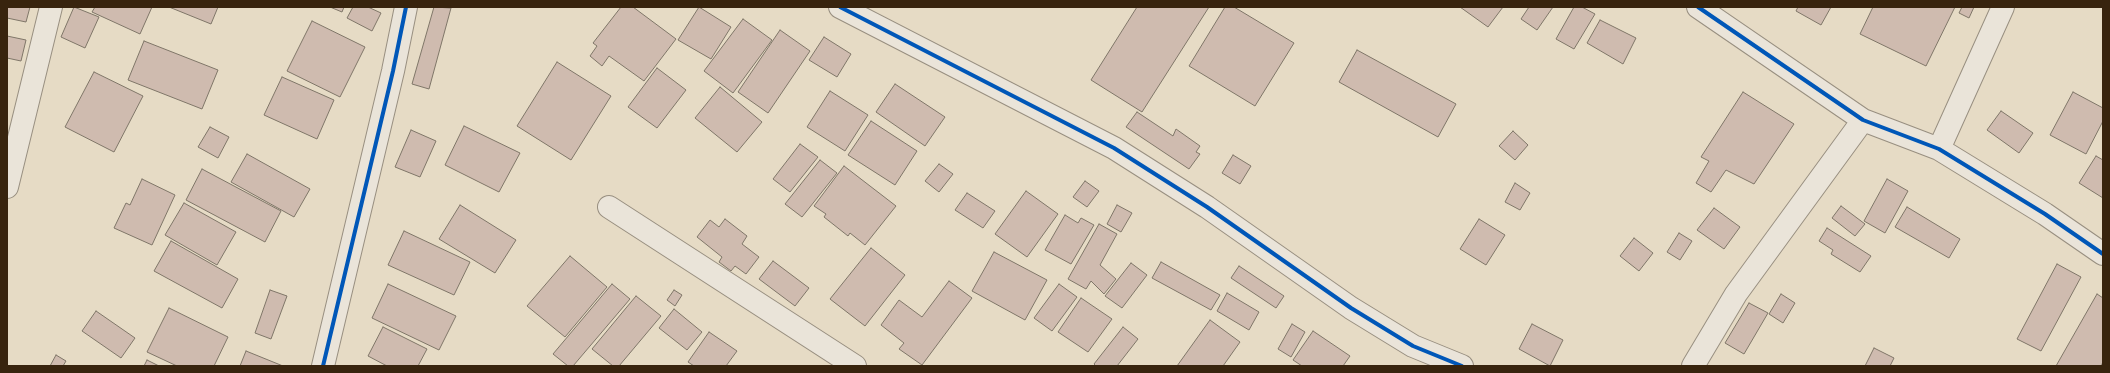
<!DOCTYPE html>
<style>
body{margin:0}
#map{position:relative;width:2110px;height:373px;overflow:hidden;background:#e6dbc5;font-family:"Libre Caslon Text",serif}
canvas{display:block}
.frame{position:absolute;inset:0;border:8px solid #38240e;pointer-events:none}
</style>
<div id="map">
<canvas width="2110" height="373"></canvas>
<div class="frame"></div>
</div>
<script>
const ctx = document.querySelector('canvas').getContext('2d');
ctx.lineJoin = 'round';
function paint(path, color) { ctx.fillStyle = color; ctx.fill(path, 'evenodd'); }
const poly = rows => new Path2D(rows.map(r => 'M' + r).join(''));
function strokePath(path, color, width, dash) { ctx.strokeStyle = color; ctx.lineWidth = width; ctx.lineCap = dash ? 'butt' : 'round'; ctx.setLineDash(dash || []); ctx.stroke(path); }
const building = poly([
 [7,7,30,7,26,22,7,18,7,7],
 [74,7,99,17,85,48,61,37,74,7],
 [95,7,152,7,140,34,92,12,95,7],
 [169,7,218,7,211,24,169,7],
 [330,7,344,7,342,12,330,7],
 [353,7,368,7,381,13,372,31,347,18,353,7],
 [434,7,451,8,429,89,412,84,434,7],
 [621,7,633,7,676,39,644,81,609,56,602,66,590,56,597,46,593,43,621,7],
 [699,7,731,27,711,59,678,40,699,7],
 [1137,7,1209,7,1142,112,1091,80,1137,7],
 [1225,7,1234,7,1294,43,1255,106,1189,66,1225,7],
 [1460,7,1503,7,1488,27,1460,7],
 [1529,7,1553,7,1537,30,1521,19,1529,7],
 [1574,7,1582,7,1595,14,1574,49,1556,39,1574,7],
 [1798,7,1831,7,1821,25,1796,11,1798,7],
 [1873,7,1955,7,1926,66,1860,34,1873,7],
 [1962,7,1974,7,1969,18,1959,13,1962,7],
 [743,19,772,40,733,93,704,71,743,19],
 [1600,20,1636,38,1623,64,1587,43,1600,20],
 [312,21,365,47,340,97,287,71,312,21],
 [780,30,810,51,768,113,738,92,780,30],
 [7,36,26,40,21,61,7,58,7,36],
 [824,37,851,54,837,77,809,60,824,37],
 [144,41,218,70,202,109,128,80,144,41],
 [1357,50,1456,104,1438,137,1339,82,1357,50],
 [557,62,611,96,571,160,517,126,557,62],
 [657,68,686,90,657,128,628,107,657,68],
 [94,72,143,96,114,152,65,127,94,72],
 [282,77,334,100,317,139,264,115,282,77],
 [895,84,945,117,925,146,876,112,895,84],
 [720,87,762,122,737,152,695,118,720,87],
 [830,91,868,115,845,151,807,127,830,91],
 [1743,92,1794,124,1754,184,1726,170,1711,192,1696,183,1709,161,1701,157,1743,92],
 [2073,92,2103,108,2103,121,2086,154,2050,135,2073,92],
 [2001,111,2033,133,2019,153,1987,130,2001,111],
 [1137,112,1173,136,1176,129,1200,146,1196,152,1200,154,1189,169,1126,127,1137,112],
 [871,121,917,151,895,185,848,155,871,121],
 [464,126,520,153,499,192,445,165,464,126],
 [210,127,229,137,218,158,198,147,210,127],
 [411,130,436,141,420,177,395,167,411,130],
 [1513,131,1528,145,1515,160,1499,146,1513,131],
 [800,144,818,157,790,192,773,179,800,144],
 [247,154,310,189,294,217,231,182,247,154],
 [1233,155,1251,166,1240,184,1222,173,1233,155],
 [2096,156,2103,160,2103,198,2079,183,2096,156],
 [820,160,837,173,802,217,785,204,820,160],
 [939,164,953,174,939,192,925,181,939,164],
 [844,166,896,206,865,245,850,233,848,236,824,217,826,214,814,206,844,166],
 [202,169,281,211,265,242,186,200,202,169],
 [142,179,175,195,152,245,114,228,126,203,130,205,142,179],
 [1887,179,1908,191,1885,233,1864,221,1887,179],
 [1085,181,1099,191,1087,207,1073,197,1085,181],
 [1515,183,1530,193,1520,210,1505,202,1515,183],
 [1026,191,1058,214,1027,257,995,234,1026,191],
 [967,193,995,211,983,228,955,210,967,193],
 [184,203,236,232,217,265,165,235,184,203],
 [460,205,516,240,495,273,439,239,460,205],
 [1117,205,1132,213,1121,232,1107,224,1117,205],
 [1841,206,1865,224,1855,236,1832,218,1841,206],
 [1907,207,1960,239,1949,258,1895,227,1907,207],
 [1714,208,1740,227,1724,249,1697,230,1714,208],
 [1065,215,1078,223,1081,218,1094,225,1071,264,1045,250,1065,215],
 [725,219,747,236,742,244,759,257,746,274,735,266,731,271,719,262,722,257,697,237,710,220,719,227,725,219],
 [1479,219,1505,235,1486,265,1460,249,1479,219],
 [1099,224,1117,234,1100,265,1116,279,1104,294,1091,281,1086,289,1068,279,1099,224],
 [1827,228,1871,256,1860,272,1831,254,1833,250,1819,241,1827,228],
 [404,231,470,262,454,295,388,265,404,231],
 [1679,233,1692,241,1680,260,1667,252,1679,233],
 [1634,238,1653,253,1639,271,1620,256,1634,238],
 [171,241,238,279,222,308,154,271,171,241],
 [871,248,905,275,865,326,830,299,871,248],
 [994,252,1047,280,1025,320,972,291,994,252],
 [570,256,607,287,565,337,527,306,570,256],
 [773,261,809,288,795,306,759,279,773,261],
 [1161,262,1220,295,1211,310,1152,278,1161,262],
 [1131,263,1147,275,1122,308,1105,296,1131,263],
 [2057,264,2081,277,2041,351,2017,339,2057,264],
 [1239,266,1284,296,1276,308,1231,278,1239,266],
 [949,281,972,298,922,365,899,349,904,343,881,325,899,300,922,317,949,281],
 [388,284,456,316,439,350,372,318,388,284],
 [612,284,630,299,573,366,568,366,553,354,612,284],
 [1059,284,1077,297,1052,331,1034,318,1059,284],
 [270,290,287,296,271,339,255,333,270,290],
 [674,290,682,295,675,306,667,300,674,290],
 [1227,293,1259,312,1249,330,1217,311,1227,293],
 [1781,294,1795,303,1783,323,1769,314,1781,294],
 [2097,294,2103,298,2103,362,2101,366,2056,366,2097,294],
 [636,296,661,316,619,366,613,366,592,349,636,296],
 [1081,298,1112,319,1088,352,1058,332,1081,298],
 [1749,303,1768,313,1744,354,1725,343,1749,303],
 [169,308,228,337,214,366,177,366,147,352,169,308],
 [674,309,702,332,687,350,659,328,674,309],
 [96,311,135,338,121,358,82,331,96,311],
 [1210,320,1240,342,1223,366,1177,366,1210,320],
 [1292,324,1305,332,1291,357,1278,349,1292,324],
 [1532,324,1563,340,1550,366,1519,349,1532,324],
 [383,327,427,349,418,366,387,366,368,356,383,327],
 [1123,327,1138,339,1117,366,1096,366,1094,364,1123,327],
 [1313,331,1350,356,1343,366,1302,366,1293,360,1313,331],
 [709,332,737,351,726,366,694,366,688,362,709,332],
 [1874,348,1894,358,1890,366,1865,366,1874,348],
 [246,351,283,366,240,366,246,351],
 [56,355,66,361,63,366,50,366,56,355],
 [147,360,159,366,144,366,147,360]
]);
paint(building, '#cfbbaf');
strokePath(building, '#7f7668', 1);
const minor = poly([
 [840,7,1114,148,1207,207,1351,308,1413,346,1462,366],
 [1698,7,1863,120,1939,149,2045,214,2103,254],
 [1939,149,2003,7],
 [7,187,51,7],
 [609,207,855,366],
 [323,366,393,71,406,7],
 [1693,366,1736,294,1863,120]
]);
strokePath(minor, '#988f80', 24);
strokePath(minor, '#eae4d9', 22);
strokePath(poly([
 [840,7,1114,148,1207,207,1351,308,1413,346,1462,366],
 [1698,7,1863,120,1939,149,2045,214,2103,254],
 [323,366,393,71,406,7]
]), '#0057b8', 4);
</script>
